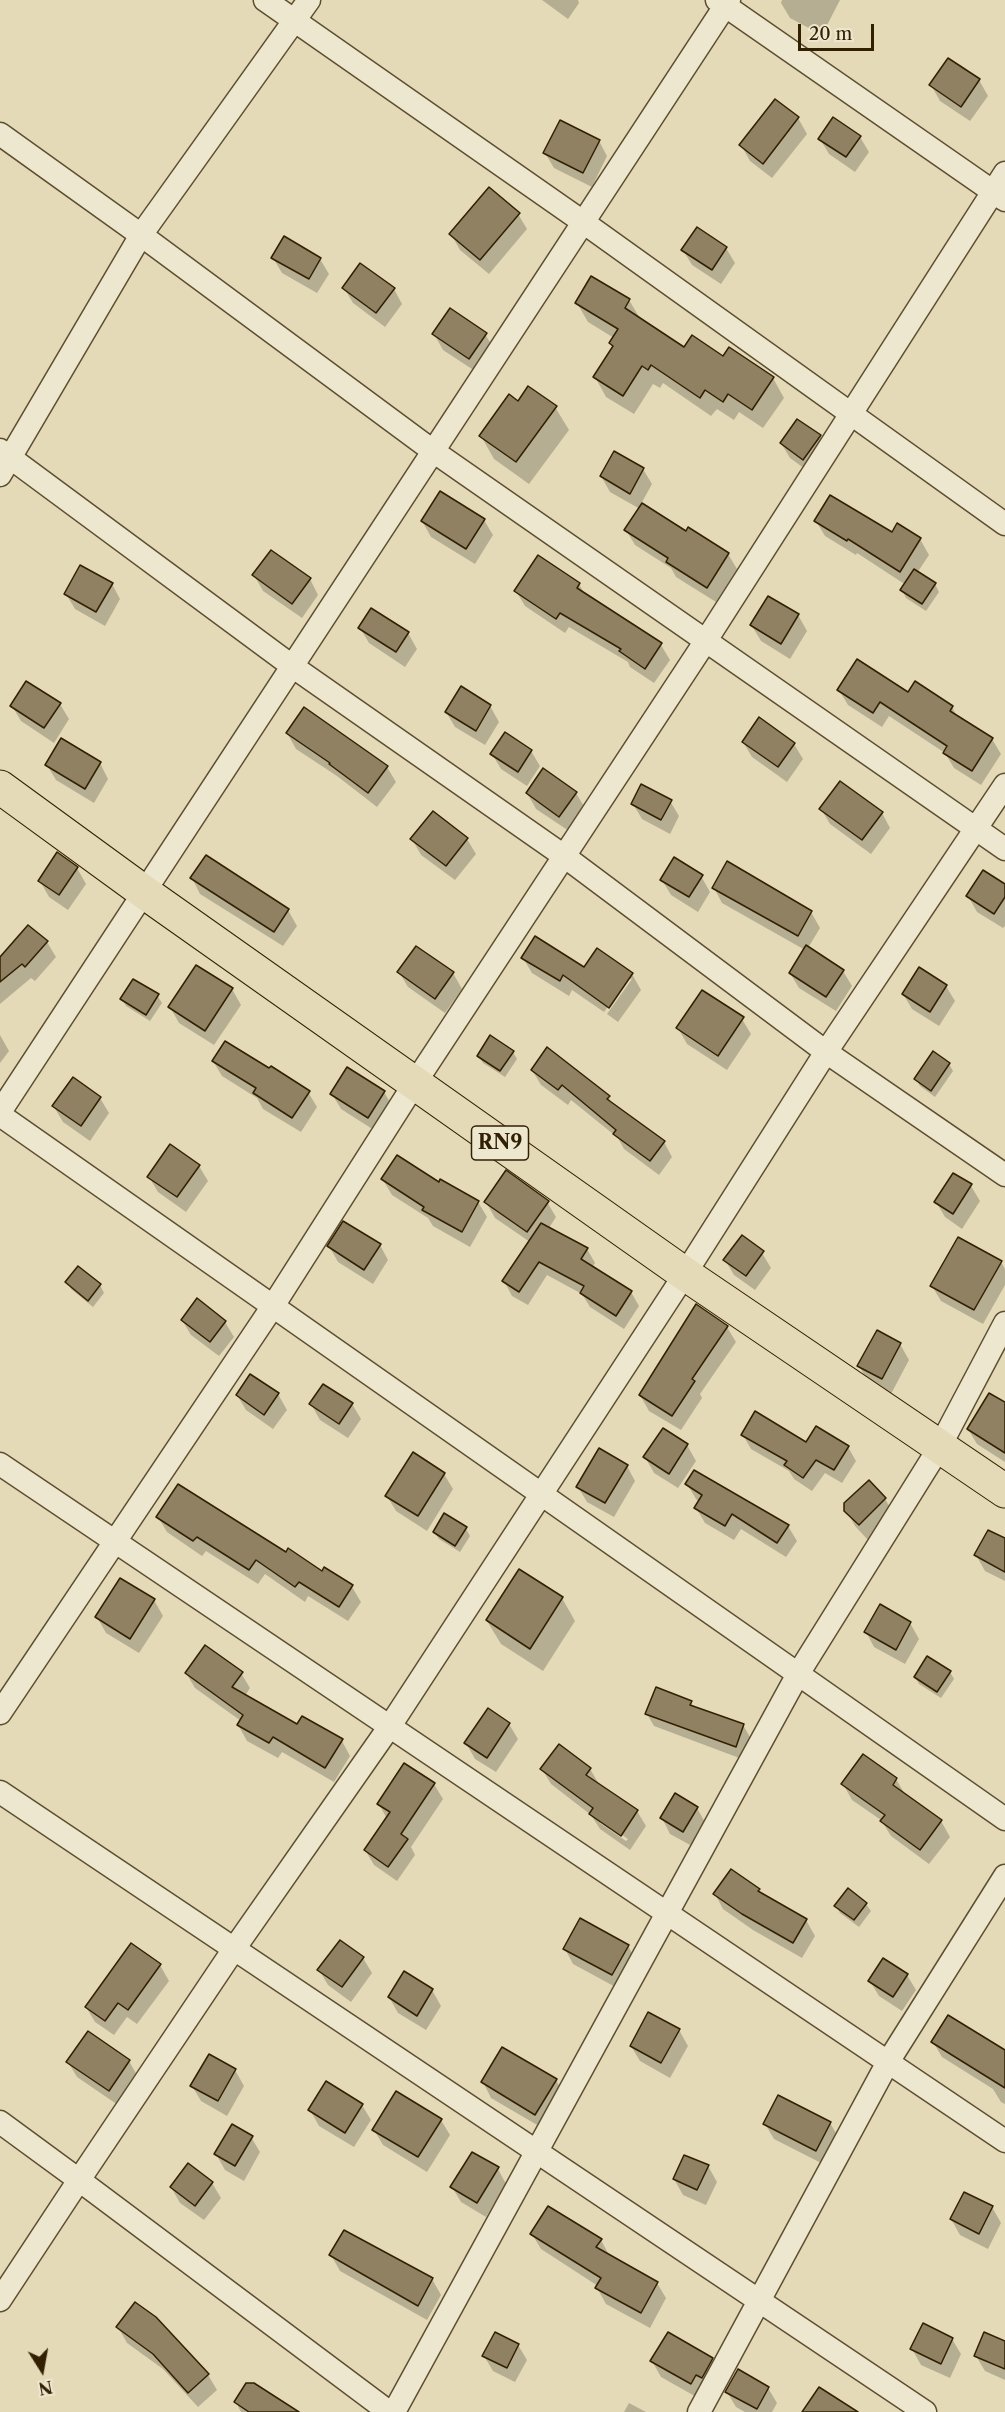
<!DOCTYPE html>
<style>
body{margin:0}
#map{position:relative;width:1005px;height:2412px;overflow:hidden;background:#e4dab7;font-family:"Libre Caslon Text",serif}
canvas{display:block}
.north{position:absolute;left:12px;top:2340px;width:60px;height:60px;-webkit-text-stroke:4px #ede7d0;paint-order:stroke;rotate:169deg;font-size:16px;font-weight:700;line-height:24px;text-align:center;color:#322003}
.north::after{content:'';display:block;margin:auto;width:21px;height:27px;background:#322003;clip-path:polygon(50% 0,100% 100%,50% 72%,0 100%)}
.scale{position:absolute;left:798px;top:24px;width:76px;height:27px;box-sizing:border-box;border:3px solid #322003;border-top:0;padding-left:8px;font-size:18px;line-height:21px;white-space:nowrap;color:#322003;-webkit-text-stroke:4px #ede7d0;paint-order:stroke}
</style>
<div id="map">
<canvas width="1005" height="2412"></canvas>
<div class="north">N</div>
<div class="scale">20 m</div>
</div>
<script>
const ctx = document.querySelector('canvas').getContext('2d');
ctx.lineJoin = 'round';
function paint(path, color) { ctx.fillStyle = color; ctx.fill(path, 'evenodd'); }
const poly = rows => new Path2D(rows.map(r => 'M' + r).join(''));
function strokePath(path, color, width, dash) { ctx.strokeStyle = color; ctx.lineWidth = width; ctx.lineCap = dash ? 'butt' : 'round'; ctx.setLineDash(dash || []); ctx.stroke(path); }
function write(font, color, halo, rows, align = 'center') {
  ctx.font = font + ' "Libre Caslon Text",serif'; ctx.lineWidth = 6; ctx.setLineDash([]); ctx.textBaseline = 'middle'; ctx.strokeStyle = halo; ctx.fillStyle = color; for (const [text, x, y, turn = 0] of rows) {
    ctx.save(); ctx.translate(x, y); ctx.rotate((+turn || 0) * Math.PI / 180); ctx.textAlign = isNaN(turn) ? turn : align; if (halo) ctx.strokeText(text, 0, 0); ctx.fillText(text, 0, 0); ctx.restore();
  }
}
paint(poly([
 [542,0,578,0,579,3,568,19],
 [782,0,840,0,822,35,790,18,781,3],
 [979,80,988,96,970,121,940,101,931,85],
 [775,101,798,118,807,134,772,178,750,161,741,145],
 [860,137,869,152,855,172,829,154,820,139],
 [599,141,607,156,592,187,554,168,545,153],
 [518,214,527,229,489,274,460,250,451,234],
 [726,248,735,263,721,284,692,265,683,250],
 [273,258,320,259,329,274,317,293,282,273],
 [344,288,394,289,402,304,385,327,353,303],
 [629,300,641,320,685,350,773,378,784,398,763,428,739,412,734,420,717,409,711,416,663,383,660,388,653,384,634,414,606,397,595,377,613,348,610,343,614,338,588,322,577,303],
 [434,334,485,334,494,349,478,373,443,350],
 [519,403,555,407,569,430,529,484,494,459,481,436],
 [820,436,828,452,812,474,790,458,781,443],
 [643,469,652,484,641,504,686,533,728,554,737,569,716,602,676,577,671,568,635,545,626,530,640,509,610,492,601,476],
 [484,520,493,535,475,564,431,537,422,521],
 [816,521,920,539,929,555,917,573,935,584,939,592,926,611,906,598,902,590,906,585,857,553,856,555,825,536],
 [254,575,310,579,318,595,302,618,263,591],
 [112,584,120,599,105,626,75,609,66,594],
 [579,584,586,596,661,645,670,660,654,683,630,667,628,662,569,627,565,633,525,606,516,591],
 [798,615,807,631,790,659,761,641,752,626],
 [360,628,408,633,417,649,405,667,369,643],
 [915,683,952,707,958,718,992,739,1001,754,981,785,954,768,945,753,889,716,882,727,848,705,839,690,908,694],
 [60,704,69,719,54,743,21,721,12,706],
 [490,706,499,722,485,745,455,727,446,712],
 [287,733,387,767,396,782,377,807,337,776,296,749],
 [743,742,794,744,803,759,787,782,752,757],
 [531,751,540,766,527,786,501,769,492,754],
 [100,763,108,779,94,803,56,780,47,765],
 [527,793,576,793,585,808,569,831,536,809],
 [670,801,679,816,670,834,642,819,633,804],
 [821,809,882,813,890,828,871,854,830,824],
 [412,839,467,839,476,854,455,880,421,855],
 [206,857,288,910,297,926,283,946,200,894,192,878],
 [727,863,811,912,820,928,808,948,843,971,852,986,836,1011,799,988,790,973,805,950,722,903,714,888],
 [77,868,86,884,68,910,49,897,40,881],
 [701,876,710,892,698,912,671,895,662,880],
 [1005,886,1005,926,1003,928,977,912,968,896],
 [47,942,56,957,35,981,31,978,0,1004,0,960],
 [597,950,632,974,641,990,618,1022,607,1014,632,979,628,979,604,1012,572,990,569,996,532,973,523,958,584,969],
 [399,972,453,973,462,989,445,1013,408,987],
 [946,986,955,1001,939,1026,912,1009,903,994],
 [232,989,241,1005,214,1045,179,1023,170,1007],
 [157,995,162,1003,150,1021,126,1006,122,999],
 [742,1019,751,1034,727,1070,687,1044,678,1028],
 [0,1035,9,1051,0,1063],
 [548,1049,609,1098,613,1106,664,1142,672,1157,659,1175,624,1149,618,1138,571,1100,568,1105,541,1085,532,1070],
 [513,1052,517,1059,505,1077,483,1063,478,1056],
 [213,1061,308,1092,317,1107,301,1132,263,1109,257,1098,222,1076],
 [949,1064,953,1071,935,1097,920,1086,916,1079],
 [384,1092,393,1107,377,1132,341,1109,332,1094],
 [100,1098,109,1113,90,1141,63,1122,54,1107],
 [199,1166,208,1181,186,1212,158,1192,149,1177],
 [383,1180,439,1184,478,1202,487,1217,470,1247,433,1226,428,1218,392,1195],
 [971,1186,980,1201,962,1229,945,1217,936,1202],
 [486,1202,547,1202,556,1217,549,1228,587,1249,595,1263,592,1268,631,1292,639,1306,624,1329,590,1307,582,1294,547,1275,528,1305,512,1296,504,1281,530,1242,495,1218],
 [380,1245,388,1260,373,1284,338,1262,329,1246],
 [762,1253,771,1268,755,1290,734,1275,725,1260],
 [1001,1262,1005,1269,1005,1285,983,1324,941,1301,932,1286],
 [78,1268,100,1285,104,1293,93,1307,71,1289,67,1282],
 [182,1320,225,1322,234,1337,219,1356,191,1335],
 [727,1327,736,1342,700,1394,702,1398,681,1430,649,1411,640,1395],
 [900,1344,909,1360,891,1394,868,1381,859,1366],
 [278,1394,287,1410,273,1429,246,1410,237,1395],
 [311,1404,352,1404,361,1419,348,1438,320,1420],
 [1005,1404,1005,1462,977,1444,968,1429],
 [743,1435,848,1447,856,1461,842,1483,825,1473,812,1491,794,1479,789,1471,751,1449],
 [687,1445,696,1461,678,1488,654,1473,645,1457],
 [627,1466,635,1481,614,1517,587,1502,578,1487],
 [444,1474,453,1489,427,1531,396,1511,387,1496],
 [869,1482,885,1499,894,1514,868,1540,855,1526,846,1510],
 [687,1484,788,1526,797,1541,786,1557,741,1529,734,1540,705,1523,696,1508,700,1502,696,1499],
 [158,1517,286,1554,322,1573,325,1569,352,1587,361,1602,348,1621,308,1596,305,1602,265,1574,258,1584,206,1551,202,1556,167,1532],
 [466,1529,470,1536,460,1552,439,1539,434,1532],
 [1005,1540,1005,1581,985,1571,976,1555],
 [562,1598,575,1621,543,1671,501,1644,487,1621],
 [154,1600,163,1616,139,1653,106,1633,97,1617],
 [910,1623,919,1639,905,1664,874,1647,866,1632],
 [950,1672,954,1679,941,1698,919,1684,915,1677],
 [186,1673,241,1673,250,1688,245,1696,298,1726,342,1741,350,1756,334,1782,282,1752,278,1758,247,1741,238,1725,241,1721,195,1688],
 [691,1702,694,1708,743,1725,750,1737,742,1759,654,1726,647,1714],
 [489,1710,509,1724,518,1739,496,1772,475,1759,466,1743],
 [863,1756,896,1779,906,1796,941,1821,950,1837,929,1864,891,1836,881,1820,852,1800,843,1784],
 [542,1769,590,1769,599,1784,637,1811,646,1826,630,1850,600,1829,591,1815,551,1784],
 [599,1819,628,1839,626,1841,600,1823],
 [434,1784,443,1799,411,1847,415,1855,397,1881,374,1865,365,1850,387,1819,379,1804],
 [697,1808,706,1824,692,1846,670,1834,662,1818],
 [758,1890,761,1895,806,1920,815,1936,802,1958,753,1930,723,1909,715,1894],
 [848,1890,866,1904,871,1911,859,1927,840,1913,836,1906],
 [628,1946,637,1962,621,1990,573,1964,565,1949],
 [363,1958,372,1973,351,2002,328,1985,319,1970],
 [160,1965,169,1981,137,2024,127,2017,114,2035,95,2022,86,2007],
 [404,1973,432,1990,441,2006,426,2030,398,2013,389,1997],
 [907,1975,916,1990,902,2011,879,1996,870,1981],
 [679,2030,688,2046,670,2078,640,2061,631,2046],
 [933,2042,1005,2052,1005,2104,1001,2102,993,2089,942,2057],
 [129,2061,138,2077,118,2105,77,2077,68,2062],
 [235,2070,244,2086,227,2116,201,2101,192,2086],
 [556,2080,565,2096,544,2129,491,2098,483,2082],
 [362,2105,371,2120,354,2147,319,2126,310,2110],
 [441,2120,450,2135,427,2172,383,2145,374,2130],
 [830,2123,839,2138,825,2165,774,2139,765,2124],
 [251,2137,260,2152,244,2181,225,2170,216,2154],
 [708,2166,717,2182,706,2205,683,2195,674,2179],
 [498,2169,506,2184,486,2217,461,2202,452,2187],
 [212,2183,221,2198,204,2220,180,2203,171,2187],
 [992,2207,1001,2223,988,2249,960,2235,951,2219],
 [532,2234,601,2240,609,2255,657,2283,666,2298,650,2328,606,2304,597,2288,598,2286,541,2249],
 [331,2255,432,2279,441,2295,427,2320,340,2271],
 [156,2318,208,2375,217,2390,198,2407,163,2369,127,2343,118,2327],
 [952,2339,961,2354,950,2378,921,2365,912,2349],
 [1005,2343,1005,2380,985,2371,976,2356],
 [518,2345,527,2360,515,2382,493,2371,484,2356],
 [712,2359,721,2374,700,2399,661,2377,652,2361],
 [768,2388,777,2403,772,2412,745,2412,736,2407,727,2392],
 [236,2402,288,2412,241,2412],
 [629,2403,646,2412,624,2412]
]), '#0003');
const building = poly([
 [948,58,980,79,961,107,929,85,948,58],
 [775,99,799,117,763,164,739,145,775,99],
 [833,117,861,136,846,157,818,139,833,117],
 [560,120,600,140,583,173,543,153,560,120],
 [489,187,520,213,480,260,449,234,489,187],
 [697,227,727,247,712,270,681,250,697,227],
 [284,236,321,258,309,279,271,258,284,236],
 [360,263,395,288,376,313,342,288,360,263],
 [591,276,630,299,625,308,684,347,692,335,723,356,729,347,774,377,752,410,728,394,723,402,705,390,700,398,651,365,648,370,642,366,623,396,593,377,613,346,609,343,618,329,575,303,591,276],
 [450,308,487,333,469,359,432,334,450,308],
 [528,386,557,406,516,462,479,436,509,394,518,401,528,386],
 [797,419,821,435,803,460,780,443,797,419],
 [614,451,644,468,630,494,600,476,614,451],
 [440,491,485,519,466,549,421,521,440,491],
 [830,495,892,532,897,523,921,538,900,572,848,539,847,541,814,521,830,495],
 [642,503,686,531,688,527,729,553,707,588,666,562,668,558,624,530,642,503],
 [271,550,311,578,292,604,252,575,271,550],
 [538,555,580,583,577,588,662,643,645,669,619,651,621,649,560,613,556,619,514,591,538,555],
 [80,565,113,583,96,612,64,594,80,565],
 [914,569,936,583,922,604,900,590,914,569],
 [768,596,799,614,781,644,750,625,768,596],
 [371,608,409,632,396,652,358,628,371,608],
 [857,659,908,692,915,681,953,706,950,711,993,738,972,771,943,753,947,746,880,702,873,713,837,690,857,659],
 [26,681,61,703,44,728,10,706,26,681],
 [461,686,491,705,476,731,445,712,461,686],
 [304,707,388,766,368,793,329,764,330,763,286,733,304,707],
 [759,717,795,743,778,767,742,742,759,717],
 [505,732,532,750,518,772,490,754,505,732],
 [61,738,101,762,85,789,45,765,61,738],
 [543,768,577,792,559,817,526,793,543,768],
 [840,781,883,812,862,840,819,809,840,781],
 [641,784,672,800,661,820,631,804,641,784],
 [433,811,468,838,446,866,410,839,433,811],
 [57,852,78,867,59,895,38,881,57,852],
 [206,855,289,909,274,932,190,878,206,855],
 [674,857,703,875,689,897,660,880,674,857],
 [727,861,812,911,798,936,712,888,727,861],
 [983,870,1005,884,1005,897,994,914,966,896,983,870],
 [28,925,48,941,25,967,22,964,0,982,0,957,28,925],
 [535,936,584,967,597,948,633,973,609,1008,563,975,560,981,521,958,535,936],
 [806,945,844,970,826,997,789,973,806,945],
 [416,946,454,972,435,999,397,972,416,946],
 [196,965,233,988,205,1031,168,1007,196,965],
 [919,967,947,985,930,1012,902,994,919,967],
 [133,979,159,994,146,1015,120,999,133,979],
 [702,990,744,1017,718,1056,676,1028,702,990],
 [490,1035,514,1051,500,1071,477,1056,490,1035],
 [225,1041,269,1068,271,1066,310,1091,292,1118,253,1093,256,1088,212,1061,225,1041],
 [547,1047,610,1096,607,1099,665,1141,650,1161,613,1134,616,1130,562,1085,558,1090,531,1070,547,1047],
 [933,1051,950,1063,931,1091,914,1079,933,1051],
 [347,1067,385,1091,368,1118,330,1094,347,1067],
 [73,1077,101,1097,81,1126,52,1106,73,1077],
 [170,1144,200,1165,177,1197,147,1177,170,1144],
 [397,1155,439,1182,440,1179,479,1201,462,1232,422,1210,424,1207,381,1179,397,1155],
 [506,1170,549,1201,527,1232,484,1202,506,1170],
 [953,1173,972,1184,953,1214,934,1202,953,1173],
 [343,1221,381,1244,364,1270,327,1246,343,1221],
 [541,1223,588,1248,581,1259,632,1291,616,1316,580,1293,584,1286,539,1262,519,1292,502,1281,541,1223],
 [742,1235,764,1251,746,1276,723,1260,742,1235],
 [958,1237,1002,1261,974,1310,930,1286,958,1237],
 [78,1266,101,1284,88,1301,65,1282,78,1266],
 [197,1298,226,1321,210,1342,181,1320,197,1298],
 [696,1304,728,1326,692,1379,695,1381,672,1416,639,1395,696,1304],
 [877,1330,901,1343,882,1379,857,1366,877,1330],
 [250,1374,279,1393,264,1415,236,1395,250,1374],
 [323,1384,353,1403,339,1424,309,1404,323,1384],
 [989,1393,1005,1402,1005,1453,967,1429,989,1393],
 [755,1411,806,1442,816,1426,849,1446,834,1470,816,1460,803,1478,784,1465,787,1461,741,1435,755,1411],
 [663,1428,688,1444,669,1474,643,1457,663,1428],
 [599,1448,628,1465,605,1503,576,1487,599,1448],
 [413,1452,445,1473,418,1516,385,1496,413,1452],
 [694,1470,789,1525,777,1543,732,1514,725,1526,694,1508,702,1495,685,1484,694,1470],
 [869,1480,886,1498,859,1525,844,1511,844,1503,869,1480],
 [178,1484,286,1552,288,1548,322,1571,324,1567,353,1585,339,1607,299,1582,295,1587,256,1560,249,1570,197,1537,193,1541,156,1517,178,1484],
 [444,1513,467,1527,455,1546,433,1532,444,1513],
 [988,1530,1005,1538,1005,1572,974,1555,988,1530],
 [519,1569,563,1597,530,1649,486,1620,519,1569],
 [120,1578,155,1599,130,1639,95,1617,120,1578],
 [880,1604,911,1622,896,1650,864,1632,880,1604],
 [205,1645,243,1672,232,1687,297,1724,302,1716,343,1739,325,1768,273,1737,269,1743,237,1725,243,1715,185,1673,205,1645],
 [927,1656,951,1671,937,1692,914,1677,927,1656],
 [656,1687,692,1701,690,1705,744,1724,736,1747,645,1714,656,1687],
 [488,1708,510,1723,487,1758,464,1743,488,1708],
 [559,1744,591,1768,586,1775,638,1810,621,1836,589,1814,593,1808,540,1769,559,1744],
 [863,1754,897,1778,893,1785,942,1820,920,1850,880,1821,885,1815,841,1784,863,1754],
 [404,1763,435,1783,401,1834,408,1839,388,1867,364,1850,390,1812,377,1804,404,1763],
 [675,1793,698,1807,683,1832,660,1818,675,1793],
 [731,1869,760,1889,758,1891,807,1919,793,1943,742,1914,713,1894,731,1869],
 [848,1888,867,1903,854,1920,834,1906,848,1888],
 [580,1918,629,1945,612,1975,563,1949,580,1918],
 [340,1940,364,1957,342,1987,317,1970,340,1940],
 [131,1943,161,1964,128,2010,118,2003,105,2021,85,2007,131,1943],
 [883,1958,908,1974,893,1997,868,1981,883,1958],
 [404,1971,433,1989,417,2016,388,1997,404,1971],
 [648,2012,680,2029,661,2063,630,2046,648,2012],
 [948,2015,1005,2050,1005,2088,931,2042,948,2015],
 [88,2031,130,2060,109,2091,66,2062,88,2031],
 [502,2047,557,2079,535,2115,481,2082,502,2047],
 [209,2054,236,2069,218,2101,190,2086,209,2054],
 [326,2081,363,2104,345,2133,308,2110,326,2081],
 [396,2091,442,2119,418,2157,372,2130,396,2091],
 [778,2095,831,2122,816,2151,763,2124,778,2095],
 [232,2124,253,2136,235,2166,214,2154,232,2124],
 [472,2152,499,2167,477,2203,450,2187,472,2152],
 [684,2155,709,2165,697,2190,673,2179,684,2155],
 [188,2163,213,2182,195,2206,170,2187,188,2163],
 [964,2192,993,2206,979,2234,950,2219,964,2192],
 [548,2206,602,2239,596,2247,658,2282,641,2313,595,2288,601,2278,530,2234,548,2206],
 [344,2230,433,2278,418,2306,329,2255,344,2230],
 [135,2302,156,2317,209,2374,188,2393,153,2354,116,2327,135,2302],
 [923,2323,953,2338,941,2364,910,2349,923,2323],
 [495,2332,519,2344,507,2368,482,2356,495,2332],
 [668,2332,713,2358,702,2378,696,2375,691,2384,650,2361,668,2332],
 [984,2332,1005,2341,1005,2369,974,2356,984,2332],
 [738,2369,769,2387,757,2409,725,2392,738,2369],
 [246,2383,254,2383,299,2412,249,2412,234,2402,246,2383],
 [819,2387,858,2412,802,2412,819,2387]
]);
paint(building, '#8f8161');
strokePath(building, '#322003', 1.5);
const street = poly([
 [265,0,583,222,1005,524],
 [717,0,1005,200],
 [0,134,141,235,433,451,1005,849],
 [0,450,292,666,564,856,826,1052,1005,1175],
 [0,475,141,235,309,0],
 [0,1112,729,0],
 [0,1115,1005,1819],
 [0,1464,1005,2141],
 [0,1713,273,1306,415,1083,705,642,1005,173],
 [0,1792,925,2412],
 [0,2122,79,2180,234,1949,390,1726,685,1274,826,1052,1005,785],
 [0,2300,79,2180,389,2412],
 [394,2412,798,1674,939,1448,1005,1323],
 [699,2412,888,2062,1005,1876]
]);
const primary = poly([
 [0,787,144,892,685,1274,1005,1491]
]);
strokePath(street, '#5e4e30', 25);
strokePath(primary, '#322003', 35);
strokePath(street, '#ede7d0', 22);
strokePath(primary, '#e4dab7', 33);
for (const [x, y, w] of [
 [500,1143,57]
]) { const box = new Path2D(); box.roundRect(x - w / 2, y - 17, w, 34, 4.5); ctx.fillStyle = '#ede7d0'; ctx.fill(box); strokePath(box, '#322003', 1.5); }
write('bold 20px', '#322003', null, [
 ["RN9",500,1143]
]);
</script>
